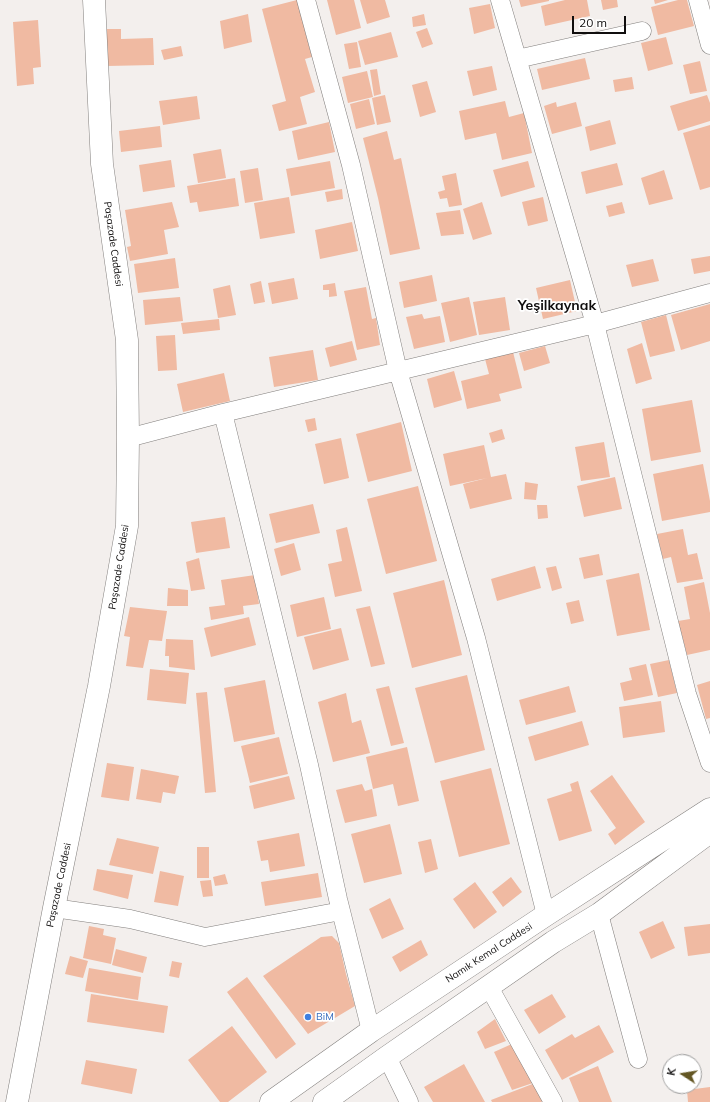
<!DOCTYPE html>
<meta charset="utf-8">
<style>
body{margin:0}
#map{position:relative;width:710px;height:1102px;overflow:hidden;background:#f3efed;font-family:Mulish,sans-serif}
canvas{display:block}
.north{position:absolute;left:662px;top:1054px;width:40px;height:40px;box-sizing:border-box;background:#fff;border:1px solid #9f9f9f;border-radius:50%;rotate:282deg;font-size:11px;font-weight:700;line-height:16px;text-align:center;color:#100e0e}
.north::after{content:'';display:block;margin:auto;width:14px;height:18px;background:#635623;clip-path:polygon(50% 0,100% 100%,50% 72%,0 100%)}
.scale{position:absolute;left:572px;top:16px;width:54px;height:18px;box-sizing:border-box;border:2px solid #100e0e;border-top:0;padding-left:5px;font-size:12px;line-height:14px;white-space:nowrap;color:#100e0e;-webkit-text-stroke:3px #fff;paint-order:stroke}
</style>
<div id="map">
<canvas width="710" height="1102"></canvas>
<div class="north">K</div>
<div class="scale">20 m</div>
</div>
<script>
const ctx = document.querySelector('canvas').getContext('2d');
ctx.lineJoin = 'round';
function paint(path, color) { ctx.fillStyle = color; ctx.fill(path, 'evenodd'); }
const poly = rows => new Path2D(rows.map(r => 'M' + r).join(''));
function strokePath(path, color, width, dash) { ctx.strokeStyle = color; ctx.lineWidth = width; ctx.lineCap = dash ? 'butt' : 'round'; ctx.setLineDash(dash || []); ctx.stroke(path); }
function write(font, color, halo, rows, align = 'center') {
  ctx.font = font + ' Mulish,sans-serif'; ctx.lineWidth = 3.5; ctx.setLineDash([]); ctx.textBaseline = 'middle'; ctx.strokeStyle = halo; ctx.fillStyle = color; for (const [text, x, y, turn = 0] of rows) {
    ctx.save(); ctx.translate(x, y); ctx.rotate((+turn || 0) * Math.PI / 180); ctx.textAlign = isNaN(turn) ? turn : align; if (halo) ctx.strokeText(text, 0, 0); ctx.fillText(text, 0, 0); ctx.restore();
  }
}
paint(poly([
 [297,0,312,57,305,59,315,92,300,97,307,124,279,131,272,105,286,101,262,9],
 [327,0,354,0,361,28,336,35],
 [360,0,385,0,390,17,367,24],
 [519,0,549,0,549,1,521,7],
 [565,0,587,0,590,16,545,26,541,6],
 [601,0,617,0,618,7,603,10],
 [654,0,668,0,655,4],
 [678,0,687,0,694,26,658,35,651,7],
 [490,4,495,28,474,34,469,8],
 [248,14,252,42,224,49,220,21],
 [424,14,426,25,413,27,412,17],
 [38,20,41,67,33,68,34,84,17,86,13,22],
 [427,28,433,44,422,48,416,32],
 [106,29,121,29,121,39,153,38,154,65,107,66],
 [391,32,398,57,365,65,358,41],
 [666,37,673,64,648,71,641,43],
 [357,42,361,67,349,69,344,44],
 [181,46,183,56,164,60,161,50],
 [585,58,590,79,542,90,537,69],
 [700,61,707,91,690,94,683,65],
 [492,66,497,90,473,96,467,71],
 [377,69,381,94,374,96,370,70],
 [367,71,373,97,348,103,342,77],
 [632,77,634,89,615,92,613,80],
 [427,81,436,112,420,117,412,85],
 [385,95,391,122,377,125,372,98],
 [707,95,710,103,710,121,678,131,670,106],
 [197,96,200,119,163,125,159,101],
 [369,99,375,124,356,129,350,104],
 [505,101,509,117,524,113,532,153,502,160,496,133,465,140,459,111],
 [556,102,557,107,576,102,582,126,552,134,544,106],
 [610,120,616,144,590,151,585,127],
 [329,122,335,152,298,160,292,131],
 [710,125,710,187,700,190,683,133],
 [160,126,162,147,121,152,119,131],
 [387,131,394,160,401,158,420,249,390,255,378,198,363,138],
 [221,149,226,178,198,183,193,154],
 [171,160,175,187,143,192,139,165],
 [330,161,335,188,291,196,286,169],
 [528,161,535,187,501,197,493,170],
 [617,163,623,185,586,194,581,172],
 [258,168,263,200,245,203,240,171],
 [664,170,673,199,649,205,641,178],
 [456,173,462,205,449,207,447,198,440,199,438,192,445,190,442,176],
 [235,178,239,206,199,212,197,202,190,203,187,186],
 [342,189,343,199,327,202,325,192],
 [289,197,295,233,260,239,254,203],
 [543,197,548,221,528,226,522,202],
 [172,202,179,227,164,230,168,254,130,261,127,247,131,246,125,210],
 [482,202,492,234,473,240,463,209],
 [622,202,625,213,609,217,606,206],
 [460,210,464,234,441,236,436,213],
 [352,222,358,251,320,259,315,230],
 [710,256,710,271,694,274,691,259],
 [175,258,179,288,138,293,134,264],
 [653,259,659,281,632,287,626,265],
 [432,275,437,301,404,308,399,282],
 [294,278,298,299,272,304,268,283],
 [570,280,577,311,543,319,536,288],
 [261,281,265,302,254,304,250,284],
 [335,283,337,296,329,297,329,290,323,290,323,285],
 [230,285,236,315,218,318,213,289],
 [366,287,372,319,376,318,380,345,357,350,344,291],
 [180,297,183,321,145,325,143,300],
 [469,297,477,335,450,342,441,303],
 [505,297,510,330,479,335,473,302],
 [710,304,710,341,681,350,671,315],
 [422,314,424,319,440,316,445,342,414,349,406,317],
 [666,315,675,351,650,357,641,322],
 [219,319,220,330,183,334,181,323],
 [175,335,177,370,158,371,156,336],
 [352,341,357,360,330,367,325,348],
 [642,343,652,379,636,384,627,349],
 [545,346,550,363,524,371,519,353],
 [313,350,318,380,274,387,269,357],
 [513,352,522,388,499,394,501,401,467,409,461,381,489,374,485,359],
 [454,371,462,400,434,408,427,379],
 [224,373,230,401,183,412,177,384],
 [692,400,701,452,651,461,642,409],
 [315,418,317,430,308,432,305,420],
 [401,422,412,471,368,482,356,434],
 [502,429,505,439,492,443,489,433],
 [341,438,349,478,324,484,315,444],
 [604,442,610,477,581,481,575,447],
 [484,445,491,477,506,474,512,499,470,509,463,484,487,478,450,486,443,454],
 [703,464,710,501,710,512,662,521,653,474],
 [615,477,622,509,584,517,577,486],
 [525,482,538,484,536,500,524,499],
 [418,486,437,561,386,574,367,499],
 [313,504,320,533,276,543,269,514],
 [537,505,547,505,548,518,538,519],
 [225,517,230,548,196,553,191,522],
 [347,527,362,591,335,597,328,564,342,561,336,530],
 [683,529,688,555,697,553,703,579,677,583,671,557,663,559,657,534],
 [294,543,301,570,281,576,274,549],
 [599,554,603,575,584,579,579,558],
 [199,558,205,589,191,591,186,562],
 [535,566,541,588,497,601,491,579],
 [556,566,562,588,552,591,546,568],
 [639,573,650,630,617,636,606,580],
 [255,575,259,604,243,606,244,614,211,620,209,607,225,605,221,580],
 [444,580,462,655,412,668,393,593],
 [704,582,710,613,710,650,687,655,678,621,690,619,684,587],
 [168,588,188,590,188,606,167,606],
 [324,597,331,629,297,637,290,605],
 [579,600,584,621,571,624,566,603],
 [370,606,385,664,371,667,356,609],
 [130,607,167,611,162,641,149,640,143,668,126,666,130,637,124,636],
 [249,617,256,645,211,657,204,628],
 [341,628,349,660,313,670,304,637],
 [166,639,193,640,195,670,169,667,169,656,165,656],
 [669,660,677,693,658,697,650,664],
 [646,664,653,695,624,701,620,683,632,680,629,668],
 [150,669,189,673,186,704,147,700],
 [467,675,485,750,435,763,415,688],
 [265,680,275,734,234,742,224,688],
 [710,681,710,718,706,719,697,685],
 [389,686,404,743,391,746,376,689],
 [569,686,576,712,526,725,519,700],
 [207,692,216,792,205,793,196,693],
 [346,693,352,723,361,720,370,753,333,762,318,702],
 [661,701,665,732,623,738,619,707],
 [582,721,589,745,535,761,528,737],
 [279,737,288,774,250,783,241,746],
 [407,747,419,801,398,806,393,784,373,789,366,757],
 [107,763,134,767,129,801,101,797],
 [491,768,510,844,459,857,440,781],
 [141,769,179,776,175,794,163,792,161,803,136,799],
 [612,775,645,822,615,845,608,834,616,828,590,791],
 [289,776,295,799,254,809,249,786],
 [578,781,592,831,559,841,547,799,572,791,570,784],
 [362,784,365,791,372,789,377,816,345,823,336,790],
 [390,824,402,874,364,883,351,834],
 [299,833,305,866,270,872,268,860,261,861,257,841],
 [117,838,159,847,153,874,109,865],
 [431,839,438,869,425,873,418,842],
 [197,847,209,847,209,878,197,878],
 [97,869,133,875,128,899,93,890],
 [160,871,184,876,178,906,154,902],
 [318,873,322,897,265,906,261,882],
 [225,874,228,884,215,886,213,877],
 [511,877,522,892,503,907,492,892],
 [211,880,213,896,203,897,200,881],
 [475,882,497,912,474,929,453,899],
 [390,898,404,929,382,939,369,909],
 [663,921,675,948,651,959,639,932],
 [710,924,710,953,688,956,684,927],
 [89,926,104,929,103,935,116,938,111,964,83,958],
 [332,936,339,943,346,974,355,1006,308,1034,263,976,321,937],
 [421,940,428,955,400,972,392,957],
 [116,949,147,957,143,973,112,965],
 [70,956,88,961,83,978,65,974],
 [172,961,182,963,179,978,169,976],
 [89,968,141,977,138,1000,85,991],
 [247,977,296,1044,276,1059,227,992],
 [91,994,168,1006,164,1033,87,1022],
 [552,994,566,1017,539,1034,524,1010],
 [495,1019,506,1041,485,1049,477,1032],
 [599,1025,614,1052,562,1080,545,1050,572,1034,575,1038],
 [232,1026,267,1072,228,1102,220,1102,188,1060],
 [514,1043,533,1083,512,1090,494,1052],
 [86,1060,137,1069,132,1094,81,1084],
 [464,1064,485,1102,433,1102,424,1087],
 [598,1066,612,1102,579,1102,569,1078],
 [535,1083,543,1101,541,1102,492,1102,491,1100],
 [710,1087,710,1102,688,1102,687,1090]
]), '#f0baa2');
const street = poly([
 [306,0,351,165,398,371,476,638,546,915],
 [500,0,595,324,687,694,710,763],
 [698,0,710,45],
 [517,59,642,31],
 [128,438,223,413],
 [54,908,130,919,205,937,341,911],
 [599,914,638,1059],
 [489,987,553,1102],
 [371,1031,338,899,309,765,223,413,595,324,710,293],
 [387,1057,409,1102]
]);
const secondary = poly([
 [17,1102,54,908,99,686,127,526,128,438,127,340,102,164,94,0],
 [271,1102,371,1031,546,915,710,809],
 [324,1102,387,1057,553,942,599,914,710,832]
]);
strokePath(street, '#827f7d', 19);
strokePath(secondary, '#827f7d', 23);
strokePath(street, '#fff', 18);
strokePath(secondary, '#fff', 22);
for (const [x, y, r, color] of [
 [308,1017,4,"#3f7fe0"]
]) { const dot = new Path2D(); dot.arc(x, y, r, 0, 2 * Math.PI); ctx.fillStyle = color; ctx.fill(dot); strokePath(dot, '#fff', 1.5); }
write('10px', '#100e0e', '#fff', [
 ["Paşazade Caddesi",113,244,82],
 ["Paşazade Caddesi",119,567,-81],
 ["Paşazade Caddesi",59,885,-78],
 ["Namık Kemal Caddesi",489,953,-33]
]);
write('10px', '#366cbe', '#fff', [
 ["BiM",316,1017]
], 'left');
write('bold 14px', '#100e0e', '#fff', [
 ["Yeşilkaynak",557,306]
]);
</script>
